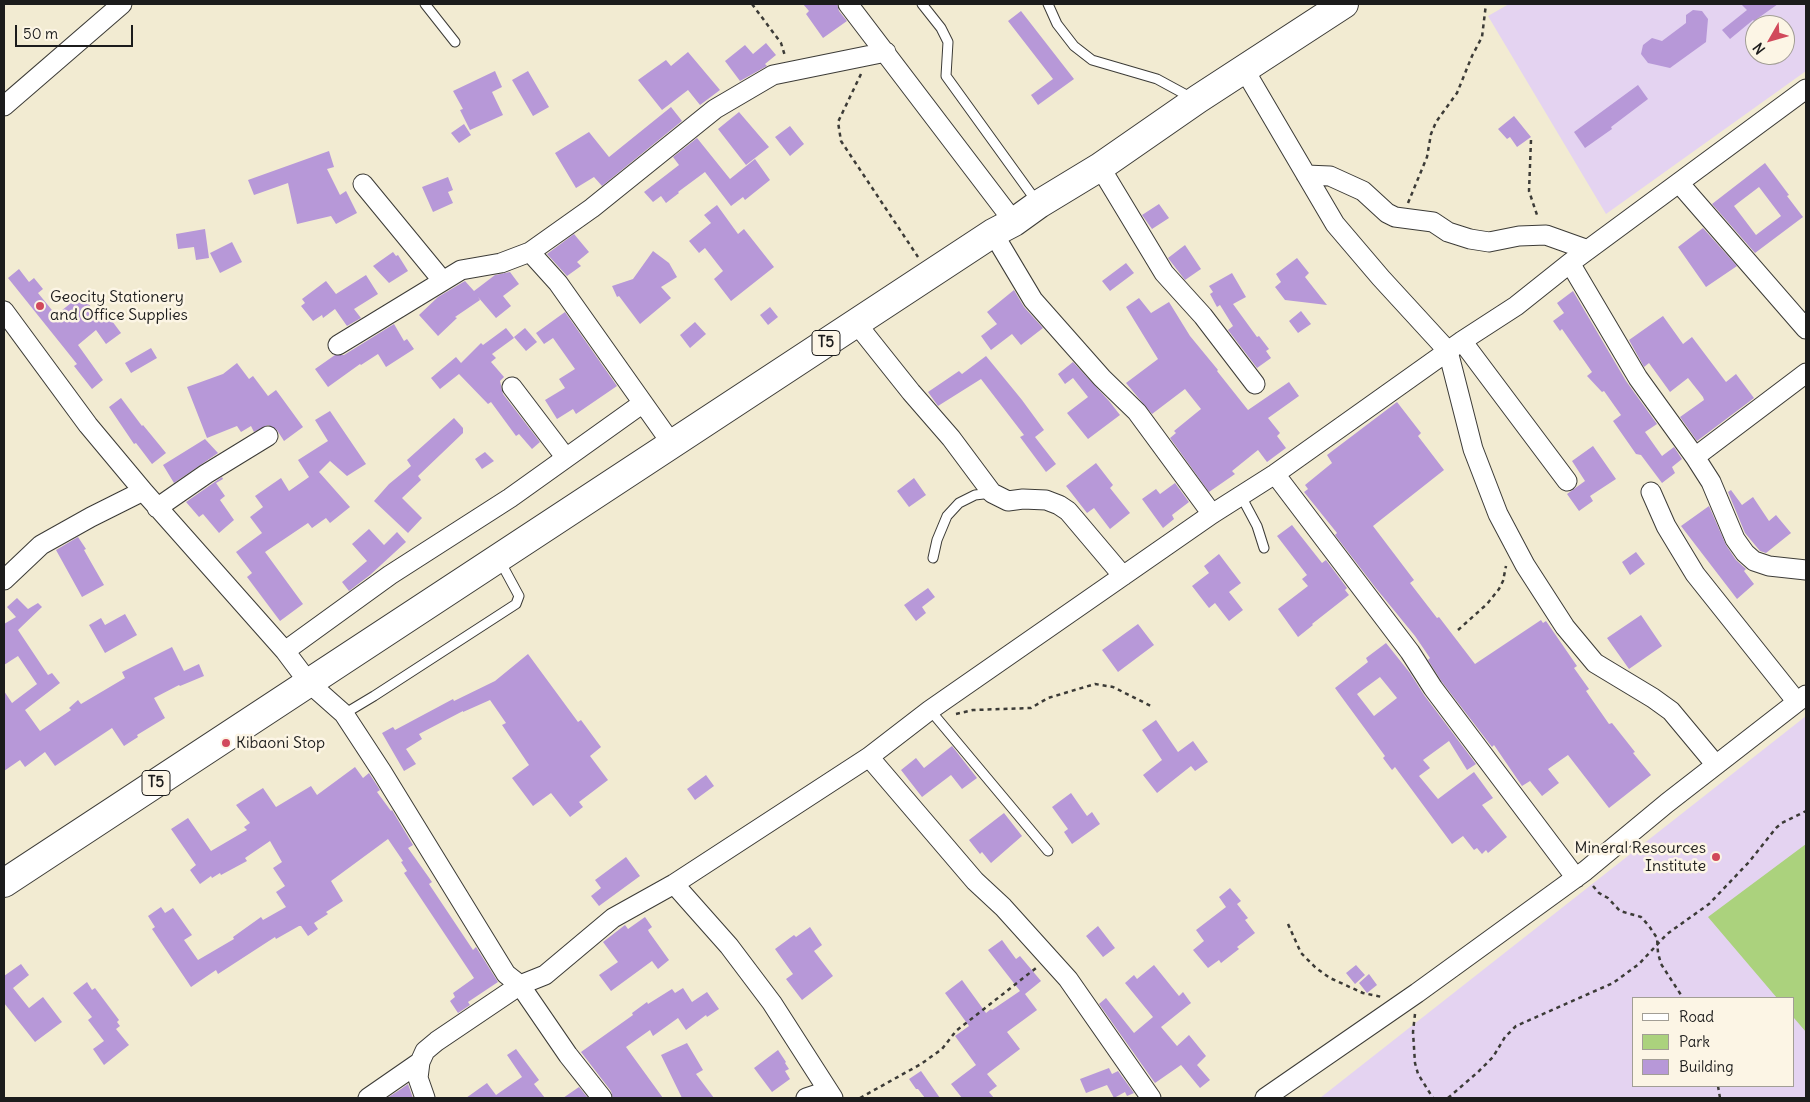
<!DOCTYPE html>
<style>
body{margin:0}
#map{position:relative;width:1810px;height:1102px;overflow:hidden;background:#f2ebd2;font-family:Delius,sans-serif}
canvas{display:block}
.frame{position:absolute;inset:0;border:5px solid #1c1c1c;pointer-events:none}
.legend{position:absolute;left:1632px;top:997px;width:162px;height:90px;box-sizing:border-box;background:#fcf5e5;border:1px solid #a29e95;margin:0;padding:6px 9px;list-style:none;font-size:15px;color:#1c1c1c}
.legend li{display:flex;align-items:center;gap:10px;height:25px}
.legend b{width:25px;border:1px solid #a29e95}
.north{position:absolute;left:1745px;top:15px;width:50px;height:50px;box-sizing:border-box;background:#fcf5e5;border:1px solid #a29e95;border-radius:50%;rotate:232deg;font-size:14px;font-weight:700;line-height:20px;text-align:center;color:#1c1c1c}
.north::after{content:'';display:block;margin:auto;width:18px;height:22px;background:#d1495b;clip-path:polygon(50% 0,100% 100%,50% 72%,0 100%)}
.scale{position:absolute;left:15px;top:25px;width:118px;height:22px;box-sizing:border-box;border:2px solid #1c1c1c;border-top:0;padding-left:6px;font-size:15px;line-height:18px;white-space:nowrap;color:#1c1c1c;-webkit-text-stroke:4px #fcf5e5;paint-order:stroke}
</style>
<div id="map">
<canvas width="1810" height="1102"></canvas>
<div class="frame"></div>
<ul class="legend">
<li><b style="height:6px;background:#fff"></b>Road</li>
<li><b style="height:14px;background:#abd27d"></b>Park</li>
<li><b style="height:14px;background:#b798d8"></b>Building</li>
</ul>
<div class="north">N</div>
<div class="scale">50 m</div>
</div>
<script>
const ctx = document.querySelector('canvas').getContext('2d');
ctx.lineJoin = 'round';
function paint(path, color) { ctx.fillStyle = color; ctx.fill(path, 'evenodd'); }
const poly = rows => new Path2D(rows.map(r => 'M' + r).join(''));
function strokePath(path, color, width, dash) { ctx.strokeStyle = color; ctx.lineWidth = width; ctx.lineCap = dash ? 'butt' : 'round'; ctx.setLineDash(dash || []); ctx.stroke(path); }
function write(font, color, halo, rows, align = 'center') {
  ctx.font = font + ' Delius,sans-serif'; ctx.lineWidth = 5; ctx.setLineDash([]); ctx.textBaseline = 'middle'; ctx.strokeStyle = halo; ctx.fillStyle = color; for (const [text, x, y, turn = 0] of rows) {
    ctx.save(); ctx.translate(x, y); ctx.rotate((+turn || 0) * Math.PI / 180); ctx.textAlign = isNaN(turn) ? turn : align; if (halo) ctx.strokeText(text, 0, 0); ctx.fillText(text, 0, 0); ctx.restore();
  }
}
paint(poly([
 [1509,4,1806,4,1806,71,1606,214,1488,16],
 [1755,25,1785,25,1785,55,1755,55],
 [1806,716,1806,1098,1320,1098],
 [1634,998,1794,998,1794,1086,1634,1086]
]), '#e4d3f1');
paint(poly([
 [1806,844,1806,1032,1794,1018,1794,998,1777,998,1708,917]
]), '#abd27d');
paint(poly([
 [803,4,837,4,839,11,847,21,823,38,806,14,809,11],
 [1741,4,1778,4,1754,21,1753,20,1730,39,1722,30,1747,10],
 [1693,10,1702,11,1708,19,1706,42,1670,68,1648,63,1641,54,1643,45,1652,38,1662,41,1686,23,1686,15],
 [1021,11,1074,79,1038,105,1031,95,1053,79,1008,21],
 [766,43,776,55,765,64,767,66,740,81,725,61,745,45,753,54],
 [688,52,720,90,700,105,688,90,662,110,638,80,666,60,671,66],
 [495,71,502,87,492,92,503,115,470,130,460,110,463,109,453,91],
 [528,71,549,107,533,116,512,80],
 [1638,85,1648,99,1611,127,1612,129,1585,148,1574,132],
 [671,107,682,121,602,186,594,177,576,188,555,153,589,132,609,157],
 [739,112,769,147,746,165,718,129],
 [1514,116,1531,137,1517,147,1510,137,1507,139,1498,129],
 [464,124,471,135,459,143,451,133],
 [790,126,804,144,790,156,775,137],
 [697,138,730,179,755,159,770,180,745,200,743,197,731,206,705,172,678,192,679,193,666,203,661,196,653,202,644,192,679,165,673,157],
 [329,151,334,167,327,169,340,195,346,191,357,213,336,224,331,216,297,224,288,183,254,195,248,180],
 [1765,163,1789,195,1787,196,1803,217,1755,253,1712,204],
 [1759,187,1781,216,1756,235,1734,206],
 [448,177,453,190,448,192,453,203,433,212,422,187],
 [1159,204,1169,218,1152,229,1142,215],
 [717,205,738,234,744,229,774,267,731,301,714,279,723,271,705,248,699,253,689,241,711,223,704,215],
 [1703,228,1737,266,1706,287,1678,247],
 [205,229,209,258,196,260,194,247,178,249,176,234],
 [574,234,589,252,577,262,581,266,567,276,547,254],
 [232,242,242,262,220,273,210,253],
 [1185,245,1201,269,1185,280,1168,258],
 [653,251,669,263,677,277,661,287,671,298,640,324,619,296,617,297,612,286,633,279],
 [393,252,396,256,398,255,408,271,389,283,373,266],
 [1297,258,1309,273,1305,277,1327,305,1285,300,1275,287,1281,282,1276,274],
 [1126,263,1134,273,1110,291,1102,281],
 [19,269,29,282,34,278,43,289,38,293,56,315,81,295,97,314,103,309,121,333,106,344,96,330,78,345,103,380,92,389,74,366,77,364,8,278],
 [510,272,519,284,503,296,511,306,496,318,478,297,480,300,455,317,457,318,438,336,419,315,438,297,465,281,474,291,495,275],
 [1232,273,1246,297,1233,304,1257,337,1259,336,1269,349,1266,351,1271,358,1257,368,1228,330,1233,326,1220,305,1217,307,1210,294,1213,292,1209,286],
 [366,275,378,294,354,309,361,318,347,326,335,309,323,318,322,315,313,321,301,306,305,303,302,299,326,281,336,294],
 [1014,290,1024,307,1043,328,1021,345,1012,334,991,350,981,336,997,324,987,312],
 [1573,291,1626,381,1657,424,1645,432,1662,456,1674,447,1682,459,1672,467,1675,473,1662,483,1641,455,1636,454,1613,421,1621,415,1604,391,1602,392,1587,376,1592,372,1562,329,1560,331,1553,321,1564,313,1557,303],
 [1139,298,1151,313,1169,302,1190,336,1218,370,1217,371,1248,410,1289,382,1299,396,1268,418,1280,433,1277,436,1286,448,1267,462,1258,450,1232,471,1235,474,1209,492,1170,438,1176,433,1174,431,1201,409,1185,389,1152,414,1126,383,1158,359,1126,307],
 [770,307,778,317,768,325,760,315],
 [1301,311,1311,324,1298,333,1289,321],
 [565,312,617,386,576,414,573,409,557,419,545,400,565,388,559,379,575,369,553,338,544,344,536,333],
 [1663,316,1683,344,1692,337,1726,382,1736,374,1754,398,1697,441,1680,417,1704,400,1703,397,1688,378,1670,392,1649,363,1644,367,1629,340],
 [695,322,706,334,690,348,680,335],
 [394,324,404,341,407,339,414,349,386,367,378,354,361,365,360,364,328,387,315,369,335,355,344,355],
 [506,328,514,338,492,354,496,358,491,362,504,377,500,381,503,394,540,442,532,449,519,434,516,436,491,402,488,404,459,374,440,389,431,378,456,357,461,363,481,343,483,345],
 [525,328,537,342,526,351,514,337],
 [151,348,157,358,131,373,125,363],
 [986,356,1022,400,1044,430,1035,437,1056,464,1046,472,1020,437,1024,435,981,379,938,406,928,392,959,371,962,374],
 [1073,362,1109,401,1120,415,1088,439,1067,413,1088,397,1073,378,1065,384,1058,374],
 [237,363,249,379,253,376,268,396,276,390,303,427,284,441,277,430,268,425,254,432,251,426,241,432,237,426,207,438,187,387,223,374],
 [121,398,142,426,143,425,166,453,152,464,136,443,134,444,109,407],
 [1397,402,1421,433,1418,436,1444,470,1373,526,1414,580,1410,583,1437,618,1439,617,1475,664,1541,620,1543,623,1546,621,1577,666,1574,668,1589,689,1586,691,1609,724,1612,723,1635,752,1633,753,1651,775,1609,808,1568,755,1548,769,1559,783,1542,796,1530,781,1522,786,1494,745,1492,747,1442,682,1428,660,1430,658,1415,636,1375,587,1335,535,1337,533,1304,492,1308,489,1305,485,1332,463,1327,455],
 [330,411,366,464,347,476,330,461,319,472,350,507,330,523,326,518,312,528,308,523,265,552,303,604,280,621,247,577,252,573,236,552,262,533,250,517,263,507,255,496,281,478,289,491,309,477,298,460,328,441,315,420],
 [454,418,463,428,463,433,418,476,421,480,402,498,422,518,408,533,374,501,389,484,411,466,407,460],
 [205,439,218,453,174,483,163,465],
 [1593,446,1616,479,1590,496,1593,501,1579,511,1567,494,1585,481,1572,461],
 [485,452,494,461,482,469,475,459],
 [1096,463,1113,485,1110,488,1130,513,1110,529,1094,508,1087,513,1066,486],
 [222,477,223,479,216,483,225,496,220,500,234,520,219,533,203,514,199,517,186,502],
 [914,478,926,495,909,507,897,491],
 [1175,483,1189,502,1172,515,1174,519,1163,528,1142,499,1156,489,1160,494],
 [1731,490,1742,505,1753,497,1769,521,1776,515,1791,533,1766,553,1760,551,1745,533,1728,492],
 [1709,506,1726,545,1736,560,1746,569,1744,571,1754,584,1737,599,1681,526],
 [1292,525,1322,563,1326,560,1347,588,1345,590,1349,595,1312,624,1313,625,1298,637,1278,609,1308,586,1302,579,1307,575,1277,536],
 [369,529,384,545,397,532,406,542,370,575,349,591,342,582,367,561,352,544],
 [78,537,86,549,84,550,104,585,82,597,56,550],
 [1636,552,1645,564,1630,575,1622,562],
 [1219,554,1241,583,1229,592,1243,610,1229,621,1215,603,1209,608,1192,586,1209,573,1204,566],
 [928,588,935,597,922,607,926,613,916,621,904,605],
 [17,598,28,609,38,603,42,607,18,630,48,675,52,673,60,683,25,710,40,731,71,710,69,708,78,700,81,704,125,678,122,672,172,647,184,671,199,664,204,676,180,686,179,685,154,698,165,718,137,735,138,737,124,746,112,728,55,766,45,752,25,767,20,760,4,771,4,691,12,703,37,684,18,656,4,665,4,624,16,617,7,607],
 [125,614,137,635,105,653,89,625,101,618,105,625],
 [1641,615,1662,646,1629,669,1607,638],
 [1138,624,1154,645,1118,672,1102,650],
 [1386,643,1410,673,1424,695,1476,764,1467,770,1449,741,1423,760,1430,768,1419,776,1438,799,1474,772,1493,798,1482,805,1507,837,1488,853,1486,850,1482,854,1477,848,1474,850,1463,836,1452,844,1395,767,1392,770,1383,758,1385,756,1335,688,1368,662,1366,658],
 [1380,677,1397,698,1374,716,1357,694],
 [528,654,578,722,581,720,601,747,590,756,608,780,579,802,583,807,570,817,551,793,533,806,512,778,529,765,502,725,506,723,490,700,463,712,463,711,419,734,422,739,406,749,416,764,404,771,382,733,393,727,395,730,453,699,454,701,495,681],
 [1156,720,1178,752,1193,741,1208,762,1195,771,1191,766,1157,793,1143,775,1162,760,1142,730],
 [952,746,977,778,962,789,951,775,922,797,901,770,916,758,924,768],
 [355,767,363,778,369,773,380,790,377,792,391,811,392,810,413,845,408,848,432,882,429,884,473,950,476,947,498,982,468,1002,470,1005,458,1013,450,1001,455,997,453,993,474,978,404,873,407,871,401,862,403,861,388,839,331,881,343,901,326,912,328,914,314,923,318,929,308,936,301,926,299,926,276,939,275,937,218,974,216,970,191,987,152,929,155,927,148,916,161,907,165,913,173,908,192,935,184,940,198,960,234,939,233,937,261,917,263,920,286,907,276,892,285,886,273,868,282,862,270,841,245,858,247,861,221,875,220,873,212,878,211,876,200,884,190,870,196,865,171,829,188,818,211,851,247,830,244,827,250,823,236,805,263,788,276,807,311,786,317,795],
 [706,775,714,786,695,800,687,789],
 [1071,793,1087,816,1092,812,1100,824,1072,844,1064,832,1068,829,1052,807],
 [1004,813,1022,836,991,863,982,852,980,854,969,840],
 [626,857,640,876,599,906,591,896,601,888,595,880],
 [1230,888,1241,901,1237,904,1248,918,1245,920,1255,933,1237,947,1239,949,1221,963,1219,960,1208,968,1193,950,1204,941,1196,930,1226,907,1219,897],
 [645,917,652,927,648,930,649,932,669,960,658,969,652,961,611,991,599,975,618,962,603,942,625,925,628,929],
 [1098,926,1115,948,1103,957,1086,936],
 [810,927,822,945,814,951,833,976,802,1000,786,979,793,974,775,949,794,935,796,937],
 [1002,940,1016,959,1020,956,1041,981,1025,994,1037,1010,1007,1032,1020,1049,987,1074,997,1086,989,1092,994,1098,962,1098,951,1084,976,1065,955,1036,969,1026,945,993,962,980,986,1013,991,1009,992,1010,1020,991,988,950],
 [21,964,29,975,13,988,29,1008,43,997,62,1022,35,1042,4,1003,4,976],
 [1154,965,1179,996,1183,992,1191,1003,1161,1027,1177,1046,1189,1035,1206,1056,1197,1065,1210,1080,1200,1088,1181,1065,1155,1083,1099,1004,1106,998,1134,1033,1153,1017,1125,983,1134,975,1137,979],
 [1356,965,1365,975,1355,984,1346,973],
 [1369,974,1377,985,1367,993,1359,983],
 [87,982,92,990,95,988,119,1020,117,1022,120,1026,116,1029,129,1045,104,1065,93,1049,104,1041,88,1020,92,1017,73,993],
 [683,988,692,1002,707,992,719,1009,707,1017,706,1015,686,1030,678,1018,653,1036,650,1030,626,1047,663,1098,613,1098,611,1091,581,1052,633,1015,632,1013,647,1002,648,1004,672,989,675,993],
 [687,1043,703,1070,696,1074,714,1098,682,1098,661,1055],
 [516,1049,539,1080,534,1084,545,1098,466,1098,487,1083,496,1095,522,1077,507,1055],
 [778,1050,786,1062,785,1063,789,1069,785,1071,790,1079,772,1092,754,1068],
 [1109,1068,1112,1074,1118,1071,1134,1093,1127,1096,1125,1092,1114,1098,1107,1085,1086,1093,1080,1079],
 [921,1071,940,1098,925,1098,918,1089,916,1089,909,1079],
 [408,1084,413,1098,387,1098,401,1089],
 [579,1087,588,1098,563,1098]
]), '#b798d8');
const service = poly([
 [425,4,455,42],
 [922,4,941,28,948,42,946,76,1037,202],
 [1048,4,1057,24,1074,46,1092,60,1157,79,1192,98],
 [1241,496,1257,526,1264,548],
 [933,558,937,540,947,516,959,503,975,495,992,493],
 [930,710,1048,851],
 [344,714,374,696,516,604,519,596,500,561]
]);
const minor = poly([
 [848,4,1014,222],
 [1244,69,1335,224,1381,278,1448,351,1473,449,1498,514,1525,565,1565,627,1595,663,1653,698,1671,711,1716,765],
 [4,106,122,4],
 [1100,167,1164,273,1203,316,1255,384],
 [1306,175,1330,176,1363,191,1387,213,1395,217,1433,222,1448,232,1470,239,1489,242,1519,236,1546,235,1588,250],
 [1679,183,1806,329],
 [363,184,442,280],
 [993,233,1033,300,1102,378,1137,412,1212,514],
 [530,252,592,208,715,109,773,75,886,52],
 [1570,263,1638,378,1695,457,1711,482,1735,539,1745,553,1754,561,1769,566,1806,570],
 [4,311,88,425,144,492,285,651,309,683,344,714,382,772,506,974,520,985,545,975,613,918,674,884,869,757,930,710,1212,514,1275,474,1462,341,1516,306,1570,263,1806,89],
 [856,323,911,392,951,438,992,493,1008,501,1023,499,1046,500,1059,505,1068,511,1123,576],
 [1462,341,1567,481],
 [338,345,461,270,501,263,530,252,558,283,672,444],
 [512,387,566,458],
 [1695,457,1806,373],
 [1275,474,1410,652,1433,688,1576,878],
 [1651,492,1666,526,1695,574,1797,702],
 [157,508,206,474,268,436],
 [4,580,41,545,91,517,143,491],
 [285,651,390,575,510,498,643,403],
 [869,757,975,881,1003,907,1068,979,1151,1098],
 [674,884,729,946,772,1003,833,1098],
 [368,1098,420,1062],
 [425,1098,418,1078,420,1062,425,1051,437,1041,520,985,568,1055,602,1098],
 [806,1098,827,1091],
 [1265,1098,1417,993,1585,871,1667,803,1806,695]
]);
const trunk = poly([
 [4,883,993,233,1014,222,1039,204,1100,167,1198,99,1344,4]
]);
strokePath(service, '#3c3b37', 11);
strokePath(minor, '#3c3b37', 21);
strokePath(trunk, '#3c3b37', 30);
strokePath(poly([
 [752,4,781,43,785,56],
 [861,74,838,122,841,141,918,257],
 [1531,140,1529,191,1538,218],
 [1408,203,1427,157,1431,134,1436,122,1457,93,1472,56,1482,37,1486,4],
 [1458,630,1487,604,1499,589,1503,581,1506,566],
 [956,714,973,710,1031,708,1048,698,1095,684,1113,687,1151,706],
 [1593,886,1599,893,1608,898,1620,911,1641,917,1649,926,1657,938,1658,953,1661,964,1683,998],
 [1288,924,1301,953,1316,968,1330,978,1363,993,1382,997],
 [1415,1014,1413,1032,1415,1063,1418,1074,1433,1098],
 [1718,1086,1720,1098],
 [860,1098,921,1064,942,1049,956,1031,1036,968],
 [1448,1098,1478,1072,1493,1057,1505,1037,1516,1026,1613,983,1639,964,1667,934,1709,904,1749,862,1776,828,1782,823,1806,811]
]), '#3c3b37', 2.5, [4, 4]);
strokePath(service, '#fff', 9);
strokePath(minor, '#fff', 19);
strokePath(trunk, '#fff', 28);
for (const [x, y, r, color] of [
 [40,306,5,"#d1495b"],
 [226,743,5,"#d1495b"],
 [1716,857,5,"#d1495b"]
]) { const dot = new Path2D(); dot.arc(x, y, r, 0, 2 * Math.PI); ctx.fillStyle = color; ctx.fill(dot); strokePath(dot, '#fcf5e5', 2); }
for (const [x, y, w] of [
 [826,343,28],
 [156,783,28]
]) { const box = new Path2D(); box.roundRect(x - w / 2, y - 12.5, w, 25, 4); ctx.fillStyle = '#fcf5e5'; ctx.fill(box); strokePath(box, '#1c1c1c', 1); }
write('bold 15px', '#1c1c1c', null, [
 ["T5",826,343],
 ["T5",156,783]
]);
write('16px', '#1c1c1c', '#fcf5e5', [
 ["Geocity Stationery",50,297],
 ["and Office Supplies",50,315],
 ["Kibaoni Stop",236,743],
 ["Mineral Resources",1706,848,"right"],
 ["Institute",1706,866,"right"]
], 'left');
</script>
